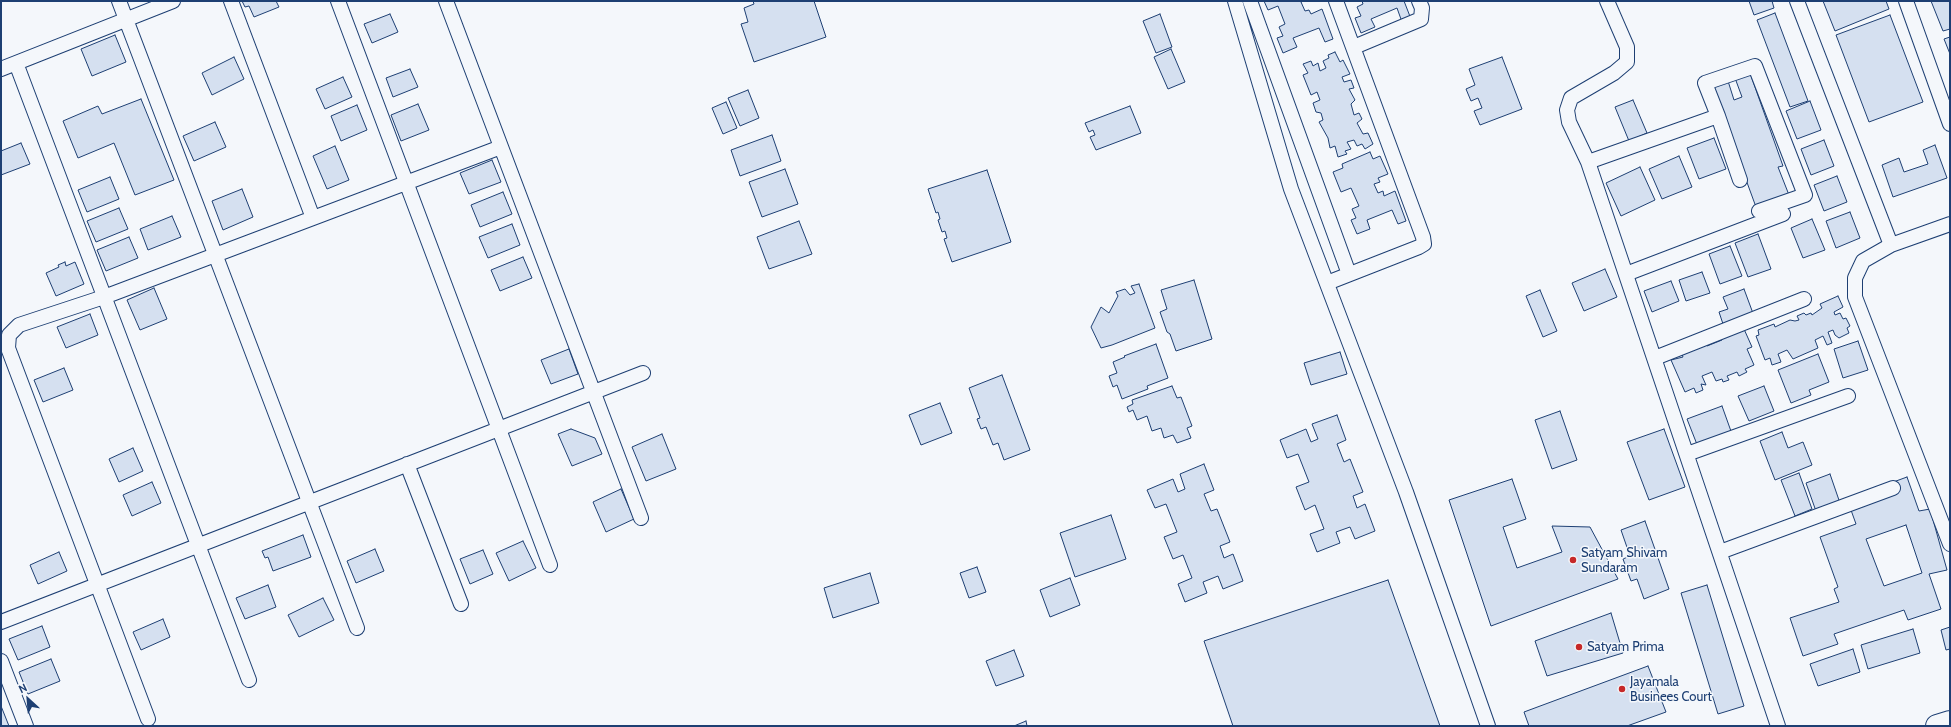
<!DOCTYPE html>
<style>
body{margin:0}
#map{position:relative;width:1951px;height:727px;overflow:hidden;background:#f4f7fb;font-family:Cabin,sans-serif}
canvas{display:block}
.frame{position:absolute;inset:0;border:2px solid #1d3f73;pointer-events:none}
.north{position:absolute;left:8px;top:679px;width:40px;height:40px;-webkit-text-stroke:3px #f4f7fb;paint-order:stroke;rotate:334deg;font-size:11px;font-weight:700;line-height:16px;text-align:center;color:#1d3f73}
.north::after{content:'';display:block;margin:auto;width:14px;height:18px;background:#1d3f73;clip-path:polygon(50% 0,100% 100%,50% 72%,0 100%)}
</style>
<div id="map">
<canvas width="1951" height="727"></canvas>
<div class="frame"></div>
<div class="north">N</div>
</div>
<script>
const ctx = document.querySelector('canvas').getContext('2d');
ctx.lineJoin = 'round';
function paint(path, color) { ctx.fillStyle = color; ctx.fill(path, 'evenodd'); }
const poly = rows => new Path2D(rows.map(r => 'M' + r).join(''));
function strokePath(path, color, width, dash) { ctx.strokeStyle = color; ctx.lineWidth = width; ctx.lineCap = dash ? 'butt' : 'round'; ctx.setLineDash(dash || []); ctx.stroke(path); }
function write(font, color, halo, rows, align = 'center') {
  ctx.font = font + ' Cabin,sans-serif'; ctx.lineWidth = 3; ctx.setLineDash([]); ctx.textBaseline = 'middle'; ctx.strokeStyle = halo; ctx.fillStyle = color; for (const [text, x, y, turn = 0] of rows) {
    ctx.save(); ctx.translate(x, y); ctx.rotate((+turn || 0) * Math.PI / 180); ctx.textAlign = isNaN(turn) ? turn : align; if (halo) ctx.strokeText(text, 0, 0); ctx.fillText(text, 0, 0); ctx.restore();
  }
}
const building = poly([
 [242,1,276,1,279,7,254,17,249,6,245,7,242,1],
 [753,1,814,1,826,37,754,62,741,24,748,22,744,8,754,4,753,1],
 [1264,1,1304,1,1301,2,1305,11,1309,10,1311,14,1322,9,1333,39,1325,42,1319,28,1293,38,1297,47,1283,53,1277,38,1283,36,1279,27,1285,24,1278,6,1268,10,1264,1],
 [1362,1,1404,1,1411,19,1402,22,1397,8,1371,19,1375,27,1361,33,1355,18,1361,16,1357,7,1363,4,1362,1],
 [1749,1,1772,1,1774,8,1754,15,1749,1],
 [1823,1,1886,1,1889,9,1835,31,1823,1],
 [1931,1,1950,1,1950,29,1943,31,1931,1],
 [1775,13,1808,101,1790,107,1757,20,1775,13],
 [390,14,398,32,372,43,364,24,390,14],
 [1160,14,1172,47,1156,53,1143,21,1160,14],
 [1890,15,1923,102,1869,122,1836,35,1890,15],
 [115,35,126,62,92,76,81,49,115,35],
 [1950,37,1950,54,1944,39,1950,37],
 [1171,49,1185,82,1168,89,1154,57,1171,49],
 [1335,52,1340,62,1343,60,1350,74,1342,77,1344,82,1351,80,1354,88,1349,89,1355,100,1351,104,1354,115,1359,113,1362,119,1357,123,1363,134,1368,133,1373,144,1365,149,1362,144,1357,146,1354,140,1347,142,1351,149,1345,151,1347,154,1338,157,1335,146,1330,148,1328,138,1319,122,1323,120,1321,113,1316,112,1313,103,1320,100,1317,92,1311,95,1303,75,1308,73,1303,64,1311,61,1313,66,1318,63,1320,71,1326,68,1323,61,1329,58,1328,55,1335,52],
 [234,57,244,79,212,95,202,73,234,57],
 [1502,57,1522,109,1480,125,1474,111,1482,108,1478,98,1471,101,1466,89,1475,85,1469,69,1502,57],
 [410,69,418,87,393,97,386,78,410,69],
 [1750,73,1783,166,1778,167,1789,195,1756,207,1712,87,1728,81,1734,100,1742,97,1735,78,1750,73],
 [343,77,352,97,325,109,316,89,343,77],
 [748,90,759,118,740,126,728,98,748,90],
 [141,99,174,180,135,195,114,143,78,158,63,121,98,106,102,114,141,99],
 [1633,100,1647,133,1629,141,1615,107,1633,100],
 [1810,101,1821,130,1797,139,1786,111,1810,101],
 [726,102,737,128,723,134,712,108,726,102],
 [418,104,429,130,401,141,391,115,418,104],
 [357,105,367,130,341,141,331,116,357,105],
 [1130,106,1141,133,1096,150,1090,137,1095,135,1093,130,1089,132,1085,123,1130,106],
 [215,122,226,147,194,161,183,136,215,122],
 [772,135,781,161,740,176,731,150,772,135],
 [1714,138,1726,169,1699,179,1687,148,1714,138],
 [1824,140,1834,166,1811,175,1801,149,1824,140],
 [21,143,30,164,1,175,1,151,21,143],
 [1935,145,1947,178,1893,197,1882,165,1899,158,1904,172,1928,164,1923,150,1935,145],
 [335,146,349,180,327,189,313,156,335,146],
 [1370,152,1373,159,1380,156,1388,174,1378,178,1380,182,1374,184,1378,193,1383,191,1384,196,1395,191,1406,221,1398,224,1392,210,1367,220,1370,229,1357,234,1351,220,1356,218,1352,209,1359,206,1351,188,1341,192,1333,172,1343,168,1342,164,1370,152],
 [1679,156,1692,187,1662,199,1649,169,1679,156],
 [492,160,501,182,469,194,460,173,492,160],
 [1640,167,1655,200,1621,216,1606,183,1640,167],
 [785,169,798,204,762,217,749,182,785,169],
 [987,170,1011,242,952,262,944,239,947,238,945,231,942,232,938,220,940,219,938,212,936,213,928,189,987,170],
 [1837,176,1847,202,1824,211,1814,185,1837,176],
 [110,177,119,199,87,212,78,190,110,177],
 [242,189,253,217,223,230,212,201,242,189],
 [503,192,512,214,480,227,471,205,503,192],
 [119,208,128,229,96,242,87,221,119,208],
 [1850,212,1860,238,1836,248,1826,221,1850,212],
 [172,216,181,237,148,250,140,229,172,216],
 [1812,219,1825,250,1803,258,1791,228,1812,219],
 [799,221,812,254,769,269,757,237,799,221],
 [512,224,520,245,488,258,479,237,512,224],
 [1758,234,1771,269,1748,277,1735,243,1758,234],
 [129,237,138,258,106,271,97,250,129,237],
 [1730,246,1742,276,1720,284,1709,254,1730,246],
 [523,257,532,278,500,291,491,270,523,257],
 [65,262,66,266,75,262,84,284,56,296,46,273,59,267,58,265,65,262],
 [1605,269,1617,297,1584,311,1572,283,1605,269],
 [1702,272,1710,293,1686,301,1679,280,1702,272],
 [1194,280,1212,339,1176,351,1170,334,1167,332,1160,312,1167,309,1161,290,1194,280],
 [1671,281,1679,301,1652,312,1644,291,1671,281],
 [1139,284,1155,328,1112,345,1101,348,1091,327,1101,307,1109,313,1118,296,1116,292,1125,289,1130,295,1135,293,1131,286,1139,284],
 [154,288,167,319,140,330,127,300,154,288],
 [1744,289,1754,316,1724,327,1719,312,1728,309,1723,297,1744,289],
 [1540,290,1557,331,1543,337,1526,296,1540,290],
 [1838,296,1843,307,1834,312,1835,315,1840,313,1843,319,1846,318,1850,326,1847,328,1849,333,1839,338,1835,335,1833,330,1828,332,1832,343,1827,345,1823,336,1815,340,1818,348,1793,359,1787,350,1778,354,1781,362,1772,365,1770,358,1765,360,1756,336,1759,335,1758,330,1774,324,1775,327,1790,320,1795,321,1799,320,1797,316,1804,313,1806,315,1811,313,1812,315,1822,308,1820,304,1838,296],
 [90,314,98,335,66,348,57,327,90,314],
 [1744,329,1752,347,1747,349,1754,365,1745,369,1747,372,1739,376,1737,372,1727,376,1729,380,1723,382,1722,379,1716,381,1712,372,1702,376,1706,385,1701,384,1703,390,1696,393,1694,388,1685,392,1671,360,1683,357,1681,352,1705,342,1707,346,1722,340,1720,334,1744,329],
 [1858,341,1868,370,1843,378,1834,349,1858,341],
 [1156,344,1168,378,1147,386,1148,389,1122,399,1117,385,1113,387,1109,376,1117,373,1113,362,1125,357,1124,356,1156,344],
 [569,349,578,374,551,384,541,360,569,349],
 [1340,352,1347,374,1311,385,1304,363,1340,352],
 [1818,354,1829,382,1809,390,1811,395,1791,403,1778,370,1818,354],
 [64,368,73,390,43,402,34,380,64,368],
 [1002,375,1030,450,1004,460,998,443,993,445,986,427,981,429,977,419,980,418,969,388,1002,375],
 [1172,386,1177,398,1181,397,1192,426,1187,428,1191,438,1177,443,1173,435,1164,438,1161,428,1152,431,1147,416,1137,420,1133,410,1129,412,1127,407,1133,404,1132,400,1172,386],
 [1764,386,1774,411,1749,421,1738,396,1764,386],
 [940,403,952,433,921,445,909,415,940,403],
 [1722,406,1732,434,1698,447,1687,419,1722,406],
 [1560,411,1577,460,1552,469,1535,420,1560,411],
 [1337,415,1346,440,1337,444,1344,462,1350,459,1363,492,1353,496,1357,508,1365,504,1375,531,1355,539,1350,527,1336,532,1340,543,1317,552,1310,534,1324,529,1315,505,1305,510,1296,487,1309,482,1298,454,1287,458,1280,440,1306,429,1311,442,1318,439,1312,424,1337,415],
 [571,429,595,438,602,454,572,466,558,434,571,429],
 [1664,429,1685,487,1649,500,1627,442,1664,429],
 [1782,432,1788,448,1803,442,1812,465,1775,480,1760,441,1782,432],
 [662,434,676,469,646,481,632,447,662,434],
 [133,448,143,471,119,482,109,459,133,448],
 [1204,464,1214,490,1204,494,1211,511,1217,509,1230,542,1220,546,1224,558,1233,554,1243,581,1223,589,1218,576,1203,582,1207,593,1185,602,1178,584,1192,578,1183,555,1173,559,1164,537,1177,532,1166,504,1155,508,1147,490,1173,479,1178,492,1185,489,1180,474,1204,464],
 [1799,473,1812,509,1795,516,1781,480,1799,473],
 [1830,474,1841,506,1817,514,1806,483,1830,474],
 [1907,477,1919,511,1930,509,1947,570,1929,574,1941,609,1908,620,1904,610,1834,634,1838,644,1803,656,1790,618,1839,602,1834,589,1838,587,1820,537,1856,524,1847,499,1907,477],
 [1906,525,1922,573,1884,586,1866,539,1906,525],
 [1512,479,1526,519,1503,527,1517,568,1562,552,1552,526,1590,527,1618,579,1491,626,1449,500,1512,479],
 [152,482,161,503,132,516,123,495,152,482],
 [621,489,634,519,606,532,593,502,621,489],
 [1111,515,1126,559,1075,577,1060,533,1111,515],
 [1645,521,1669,589,1644,599,1637,579,1631,581,1623,559,1630,556,1621,530,1645,521],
 [303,535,311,557,273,571,268,557,265,558,262,551,303,535],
 [523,541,536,568,509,581,496,553,523,541],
 [375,549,384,571,356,583,347,561,375,549],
 [483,550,493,574,470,584,460,559,483,550],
 [59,552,67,571,38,584,30,565,59,552],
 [977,567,986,592,969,598,960,573,977,567],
 [870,573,879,603,833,618,824,588,870,573],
 [1070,578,1080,605,1050,617,1040,590,1070,578],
 [1388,580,1440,726,1233,726,1204,641,1388,580],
 [268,585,276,607,245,619,236,598,268,585],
 [1707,585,1744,706,1718,714,1681,593,1707,585],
 [323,598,334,620,299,637,288,615,323,598],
 [1611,613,1623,653,1547,676,1535,641,1611,613],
 [163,619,170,637,141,650,133,632,163,619],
 [42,626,50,647,18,660,9,639,42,626],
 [1950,627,1950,649,1946,650,1941,630,1950,627],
 [1913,629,1920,653,1868,669,1861,645,1913,629],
 [1853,649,1860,672,1818,686,1810,664,1853,649],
 [1014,650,1024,676,996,686,986,661,1014,650],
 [51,659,60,681,28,694,19,672,51,659],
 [1648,666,1666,712,1627,726,1529,726,1524,712,1648,666],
 [1,706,9,726,1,726,1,706],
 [1026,721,1027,726,1014,726,1026,721]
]);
paint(building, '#d5e0f0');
strokePath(building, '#1d3f73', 1);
const street = poly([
 [119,1,357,628],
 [231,1,313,218],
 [338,1,550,565],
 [446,1,641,518],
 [1235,1,1291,189,1406,492,1488,726],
 [1250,1,1349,274],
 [1607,1,1627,47,1627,62,1614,73,1571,98,1567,110,1569,122,1588,162,1778,726],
 [1797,1,1891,245],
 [1906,1,1950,124],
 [1354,47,1421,19,1422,8,1419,1],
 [16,63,249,680],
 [1,69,173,1],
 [1718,116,1740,180],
 [1588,162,1718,116,1705,83,1755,66,1805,195,1759,211],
 [1950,224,1891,245,1863,261,1855,278,1855,297,1950,544],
 [1626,274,1783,214],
 [1327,283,1419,247,1424,244,1423,237,1336,1],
 [1655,358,1804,299],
 [1687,454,1848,396],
 [407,464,461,604],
 [1720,552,1893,488],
 [1,622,643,373],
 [1,661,26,726],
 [148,719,8,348,9,335,19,325,104,297,501,147]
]);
const highway = poly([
 [1937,726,1950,722]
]);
strokePath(street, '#1d3f73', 16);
strokePath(highway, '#1d3f73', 24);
strokePath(street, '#f4f7fb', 14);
strokePath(highway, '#f4f7fb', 22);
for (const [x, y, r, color] of [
 [1573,560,4,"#c62828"],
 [1579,647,4,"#c62828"],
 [1622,689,4,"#c62828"]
]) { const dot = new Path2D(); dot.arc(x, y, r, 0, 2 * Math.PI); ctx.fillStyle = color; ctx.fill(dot); strokePath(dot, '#f4f7fb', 1.5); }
write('13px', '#1d3f73', '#f4f7fb', [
 ["Satyam Shivam",1581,553],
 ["Sundaram",1581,568],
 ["Satyam Prima",1587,647],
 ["Jayamala",1630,682],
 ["Businees Court",1630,697]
], 'left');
</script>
